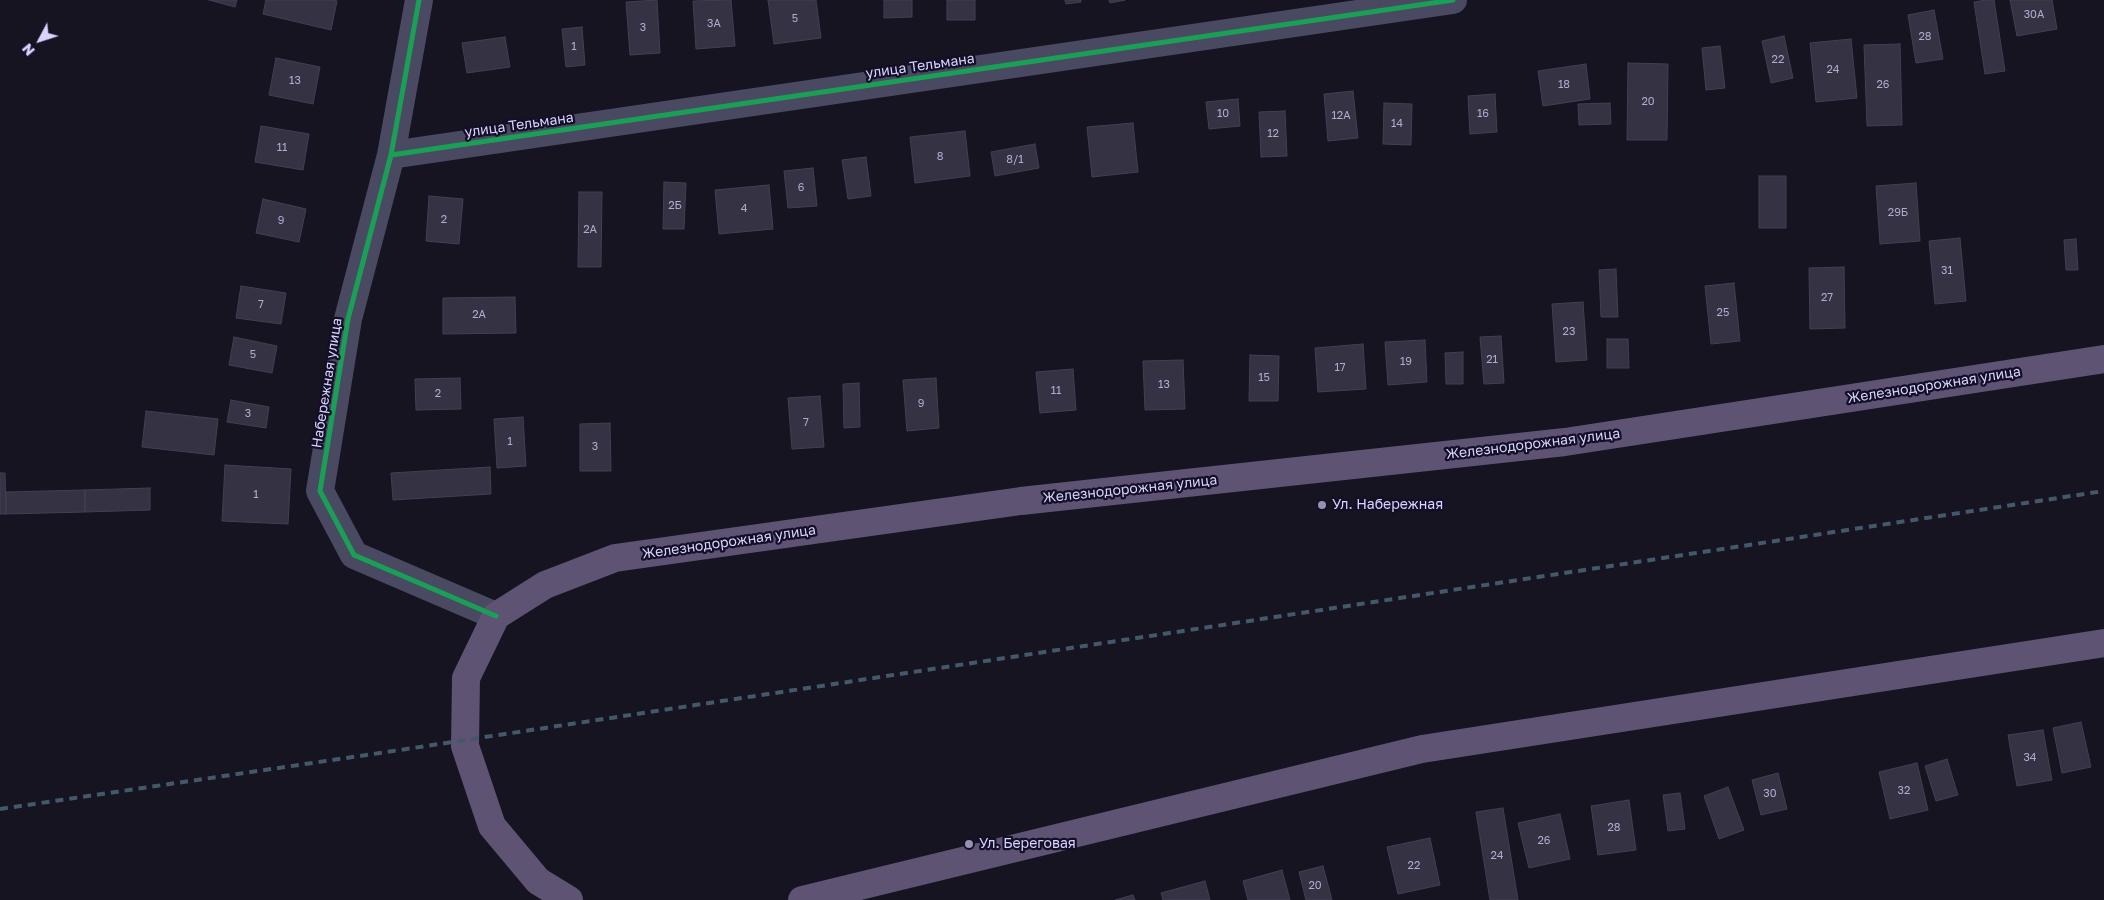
<!DOCTYPE html>
<meta charset="utf-8">
<style>
body{margin:0}
#map{position:relative;width:2104px;height:900px;overflow:hidden;background:#161421;font-family:"Golos Text",sans-serif}
canvas{display:block}
.north{position:absolute;left:15px;top:15px;width:50px;height:50px;-webkit-text-stroke:4px #130f26;paint-order:stroke;rotate:230deg;font-size:14px;font-weight:700;line-height:20px;text-align:center;color:#d9d4ff}
.north::after{content:'';display:block;margin:auto;width:18px;height:22px;background:#d9d4ff;clip-path:polygon(50% 0,100% 100%,50% 72%,0 100%)}
</style>
<div id="map">
<canvas width="2104" height="900"></canvas>
<div class="north">N</div>
</div>
<script>
const ctx = document.querySelector('canvas').getContext('2d');
ctx.lineJoin = 'round';
function paint(path, color) { ctx.fillStyle = color; ctx.fill(path, 'evenodd'); }
const poly = rows => new Path2D(rows.map(r => 'M' + r).join(''));
function strokePath(path, color, width, dash) { ctx.strokeStyle = color; ctx.lineWidth = width; ctx.lineCap = dash ? 'butt' : 'round'; ctx.setLineDash(dash || []); ctx.stroke(path); }
function write(font, color, halo, rows, align = 'center') {
  ctx.font = font + ' "Golos Text",sans-serif'; ctx.lineWidth = 4.5; ctx.setLineDash([]); ctx.textBaseline = 'middle'; ctx.strokeStyle = halo; ctx.fillStyle = color; for (const [text, x, y, turn = 0] of rows) {
    ctx.save(); ctx.translate(x, y); ctx.rotate((+turn || 0) * Math.PI / 180); ctx.textAlign = isNaN(turn) ? turn : align; if (halo) ctx.strokeText(text, 0, 0); ctx.fillText(text, 0, 0); ctx.restore();
  }
}
const building = poly([
 [209,0,237,0,235,7,209,0],
 [266,0,332,0,337,1,331,30,263,14,266,0],
 [657,0,660,53,630,55,626,2,657,0],
 [731,0,735,46,696,49,693,1,731,0],
 [768,0,816,0,821,38,774,44,768,0],
 [884,0,912,0,912,17,884,18,884,0],
 [947,0,975,0,975,20,947,20,947,0],
 [1065,0,1081,0,1081,2,1066,4,1065,0],
 [1109,0,1125,0,1110,3,1109,0],
 [1986,0,1994,0,2005,71,1985,74,1974,2,1986,0],
 [2010,0,2052,0,2057,29,2017,36,2010,0],
 [1934,10,1943,59,1916,63,1908,15,1934,10],
 [582,27,585,65,566,67,562,29,582,27],
 [1784,36,1793,78,1771,83,1762,41,1784,36],
 [505,37,510,67,467,73,462,43,505,37],
 [1851,39,1857,98,1816,102,1810,43,1851,39],
 [1900,44,1902,125,1867,126,1864,45,1900,44],
 [1720,46,1725,88,1706,90,1702,48,1720,46],
 [276,58,320,67,313,104,269,95,276,58],
 [1628,63,1668,64,1667,140,1627,140,1628,63],
 [1586,64,1590,99,1543,106,1538,71,1586,64],
 [1353,91,1358,138,1328,141,1324,94,1353,91],
 [1495,94,1497,132,1470,134,1468,96,1495,94],
 [1238,99,1240,126,1209,129,1206,102,1238,99],
 [1384,103,1412,104,1411,145,1383,144,1384,103],
 [1610,103,1611,124,1579,125,1578,104,1610,103],
 [1285,111,1287,156,1261,157,1259,112,1285,111],
 [1133,123,1138,172,1092,177,1087,127,1133,123],
 [261,126,309,134,303,170,255,162,261,126],
 [965,131,970,176,915,183,910,137,965,131],
 [1035,144,1039,168,995,176,991,152,1035,144],
 [866,157,871,196,848,199,842,160,866,157],
 [813,168,817,206,788,208,784,171,813,168],
 [1759,176,1786,176,1786,228,1759,228,1759,176],
 [664,182,686,183,684,229,663,229,664,182],
 [1916,183,1920,241,1880,244,1876,186,1916,183],
 [769,185,773,229,719,234,715,190,769,185],
 [579,192,602,192,601,267,578,267,579,192],
 [429,196,463,199,459,244,426,241,429,196],
 [263,199,306,209,299,242,256,233,263,199],
 [1960,238,1966,301,1935,304,1929,241,1960,238],
 [2076,239,2078,270,2066,270,2064,240,2076,239],
 [1844,267,1845,328,1810,329,1809,268,1844,267],
 [1616,269,1618,317,1601,317,1599,270,1616,269],
 [1734,283,1740,341,1711,344,1705,286,1734,283],
 [241,286,286,293,281,324,236,318,241,286],
 [515,297,516,333,443,334,443,298,515,297],
 [1583,302,1587,360,1556,362,1552,304,1583,302],
 [1501,336,1504,383,1484,384,1480,337,1501,336],
 [234,337,277,346,272,373,229,365,234,337],
 [1607,339,1628,339,1629,368,1607,368,1607,339],
 [1425,340,1427,382,1388,385,1385,342,1425,340],
 [1363,344,1366,389,1318,392,1315,348,1363,344],
 [1463,352,1463,384,1446,384,1445,353,1463,352],
 [1250,355,1279,356,1278,401,1249,401,1250,355],
 [1183,360,1185,409,1145,410,1143,361,1183,360],
 [1073,369,1076,410,1040,413,1036,372,1073,369],
 [460,378,461,409,416,410,415,379,460,378],
 [936,378,939,428,907,431,903,380,936,378],
 [859,383,860,427,844,428,843,384,859,383],
 [820,396,824,447,792,449,788,398,820,396],
 [231,400,269,407,266,428,227,422,231,400],
 [146,411,218,419,214,455,142,447,146,411],
 [523,417,526,466,497,468,494,419,523,417],
 [610,423,611,471,580,471,580,424,610,423],
 [225,465,291,469,288,524,222,521,225,465],
 [490,467,491,494,393,500,391,473,490,467],
 [0,473,5,473,6,514,0,514,0,473],
 [150,488,150,510,85,512,85,490,150,488],
 [85,490,85,512,6,514,6,492,85,490],
 [2081,722,2091,767,2062,773,2053,728,2081,722],
 [2043,730,2052,780,2017,786,2008,735,2043,730],
 [1947,759,1958,795,1936,801,1925,766,1947,759],
 [1917,763,1928,810,1890,819,1879,772,1917,763],
 [1778,773,1787,809,1761,815,1752,780,1778,773],
 [1728,787,1744,830,1719,839,1704,796,1728,787],
 [1680,793,1685,829,1668,831,1663,795,1680,793],
 [1629,800,1636,850,1598,855,1591,806,1629,800],
 [1503,808,1518,900,1490,900,1476,812,1503,808],
 [1560,814,1570,859,1529,868,1518,823,1560,814],
 [1430,838,1440,885,1398,894,1387,847,1430,838],
 [1323,866,1332,900,1306,900,1299,872,1323,866],
 [1282,870,1290,900,1248,900,1243,881,1282,870],
 [1205,881,1210,900,1163,900,1161,893,1205,881],
 [1133,895,1135,900,1115,900,1133,895]
]);
paint(building, '#343243');
strokePath(building, '#433f54', 1);
strokePath(poly([
 [419,0,391,155,348,319,320,491,354,555,496,616],
 [391,155,1453,0]
]), '#4a4962', 28);
strokePath(poly([
 [569,900,538,881,492,826,465,746,466,678,496,616,545,585,615,558,1021,501,1565,442,2104,359],
 [802,900,1422,749,2104,643]
]), '#5e5373', 28);
strokePath(poly([
 [0,809,380,753,2104,491]
]), '#43596b', 4, [8, 6]);
strokePath(poly([
 [419,0,391,155,348,319,320,491,354,555,496,616],
 [391,155,1453,0]
]), '#1a9f57', 5);
for (const [x, y, r, color] of [
 [1322,505,5,"#9591b1"],
 [969,844,5,"#9591b1"]
]) { const dot = new Path2D(); dot.arc(x, y, r, 0, 2 * Math.PI); ctx.fillStyle = color; ctx.fill(dot); strokePath(dot, '#130f26', 2); }
write('11px', '#b0acd0', null, [
 ["30А",2034,15],
 ["5",795,19],
 ["3А",714,24],
 ["3",643,28],
 ["28",1925,37],
 ["1",574,47],
 ["22",1778,60],
 ["24",1833,70],
 ["13",295,81],
 ["18",1564,85],
 ["26",1883,85],
 ["20",1648,102],
 ["10",1223,114],
 ["16",1483,114],
 ["12А",1341,116],
 ["14",1397,124],
 ["12",1273,134],
 ["11",282,148],
 ["8",940,157],
 ["8/1",1015,160],
 ["6",801,188],
 ["2Б",675,206],
 ["4",744,209],
 ["29Б",1898,213],
 ["2",444,220],
 ["9",281,221],
 ["2А",590,230],
 ["31",1947,271],
 ["27",1827,298],
 ["7",261,305],
 ["25",1723,313],
 ["2А",479,315],
 ["23",1569,332],
 ["5",253,355],
 ["21",1492,360],
 ["19",1406,362],
 ["17",1340,368],
 ["15",1264,378],
 ["13",1164,385],
 ["11",1056,391],
 ["2",438,394],
 ["9",921,404],
 ["3",248,414],
 ["7",806,423],
 ["1",510,442],
 ["3",595,447],
 ["1",256,495],
 ["34",2030,758],
 ["32",1904,791],
 ["30",1770,794],
 ["28",1614,828],
 ["26",1544,841],
 ["24",1497,856],
 ["22",1414,866],
 ["20",1315,886]
]);
write('14px', '#d9d4ff', '#130f26', [
 ["улица Тельмана",920,66,-8],
 ["улица Тельмана",519,125,-8],
 ["Набережная улица",327,383,-81],
 ["Железнодорожная улица",1934,385,-9],
 ["Железнодорожная улица",1533,444,-7],
 ["Железнодорожная улица",1130,489,-6],
 ["Железнодорожная улица",729,542,-8]
]);
write('14px', '#d9d4ff', '#130f26', [
 ["Ул. Набережная",1332,505],
 ["Ул. Береговая",979,844]
], 'left');
</script>
